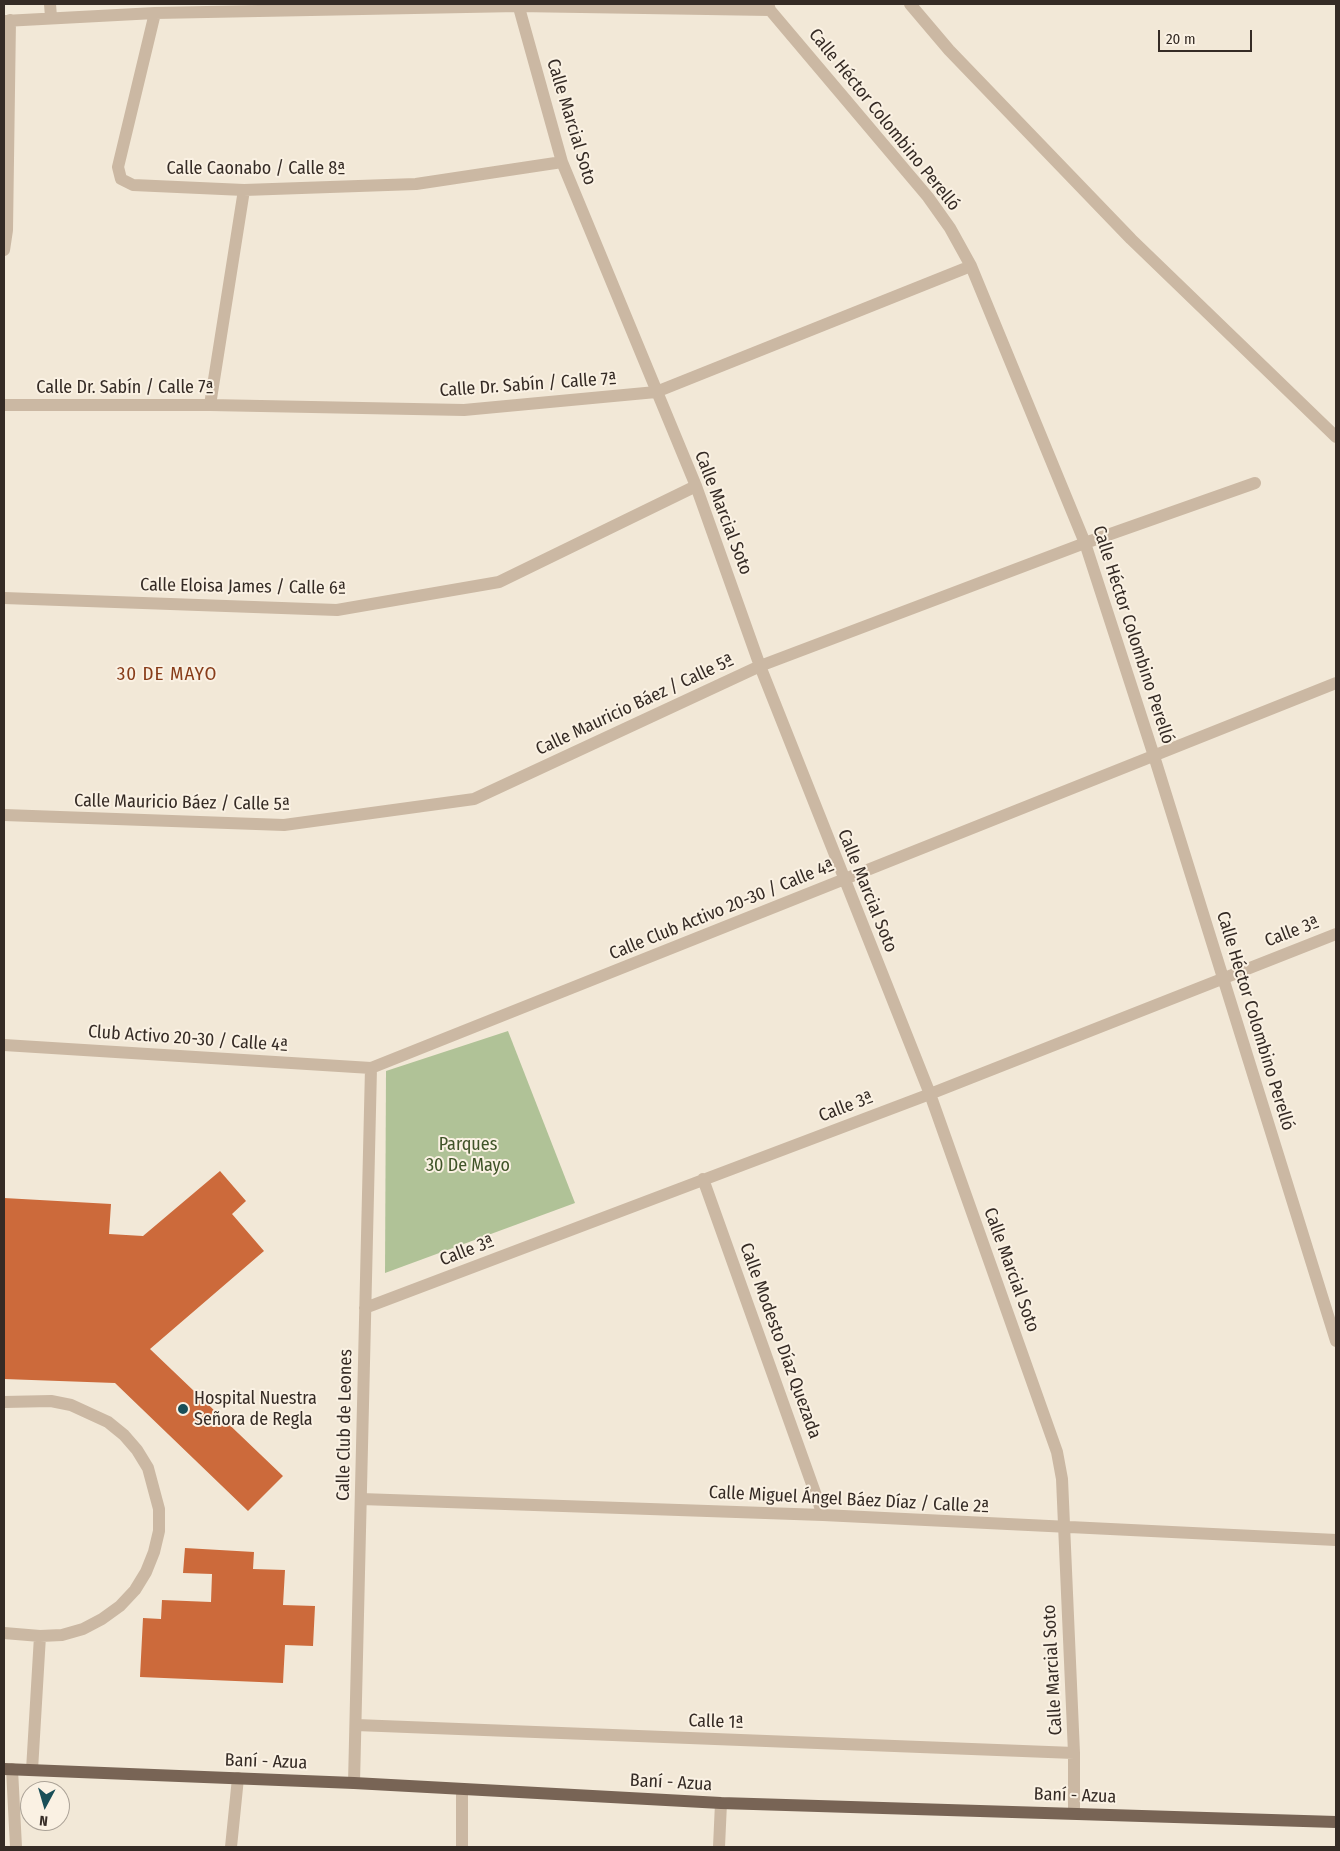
<!DOCTYPE html>
<meta charset="utf-8">
<style>
body{margin:0}
#map{position:relative;width:1340px;height:1851px;overflow:hidden;background:#f2e8d7;font-family:"Fira Sans Condensed",sans-serif}
canvas{display:block}
.frame{position:absolute;inset:0;border:5px solid #352b25;pointer-events:none}
.north{position:absolute;left:20px;top:1781px;width:50px;height:50px;box-sizing:border-box;background:#faf1e3;border:1px solid #aba297;border-radius:50%;rotate:186deg;font-size:14px;font-weight:700;line-height:20px;text-align:center;color:#352b25}
.north::after{content:'';display:block;margin:auto;width:18px;height:22px;background:#194f58;clip-path:polygon(50% 0,100% 100%,50% 72%,0 100%)}
.scale{position:absolute;left:1158px;top:30px;width:94px;height:22px;box-sizing:border-box;border:2px solid #352b25;border-top:0;padding-left:6px;font-size:15px;line-height:18px;white-space:nowrap;color:#352b25;-webkit-text-stroke:4px #faf1e3;paint-order:stroke}
</style>
<div id="map">
<canvas width="1340" height="1851"></canvas>
<div class="frame"></div>
<div class="north">N</div>
<div class="scale">20 m</div>
</div>
<script>
const ctx = document.querySelector('canvas').getContext('2d');
ctx.lineJoin = 'round';
function paint(path, color) { ctx.fillStyle = color; ctx.fill(path, 'evenodd'); }
const poly = rows => new Path2D(rows.map(r => 'M' + r).join(''));
function strokePath(path, color, width, dash) { ctx.strokeStyle = color; ctx.lineWidth = width; ctx.lineCap = dash ? 'butt' : 'round'; ctx.setLineDash(dash || []); ctx.stroke(path); }
function write(font, color, halo, rows, align = 'center') {
  ctx.font = font + ' "Fira Sans Condensed",sans-serif'; ctx.lineWidth = 4; ctx.setLineDash([]); ctx.textBaseline = 'middle'; ctx.strokeStyle = halo; ctx.fillStyle = color; for (const [text, x, y, turn = 0] of rows) {
    ctx.save(); ctx.translate(x, y); ctx.rotate((+turn || 0) * Math.PI / 180); ctx.textAlign = isNaN(turn) ? turn : align; if (halo) ctx.strokeText(text, 0, 0); ctx.fillText(text, 0, 0); ctx.restore();
  }
}
paint(poly([
 [508,1031,575,1203,385,1273,386,1071]
]), '#b0c297');
paint(poly([
 [220,1171,246,1201,232,1214,264,1251,150,1349,283,1476,248,1511,115,1383,4,1379,4,1198,111,1204,109,1234,143,1236],
 [185,1548,254,1552,253,1569,285,1570,283,1605,315,1606,313,1646,285,1645,283,1683,140,1677,143,1618,161,1619,162,1600,211,1602,212,1574,183,1573]
]), '#cc6a3b');
strokePath(poly([
 [50,4,51,17],
 [518,4,562,162,696,486,760,666,930,1094,1057,1452,1062,1479,1074,1753,1074,1813],
 [768,4,770,10,928,197,950,228,971,266,1085,543,1154,756,1336,1341],
 [910,4,949,50,1131,239,1336,437],
 [155,13,118,167,121,179,133,185,244,190,416,184,562,162],
 [4,21,155,13,518,6,770,10],
 [4,250,7,230,10,20],
 [4,405,210,405,464,410,656,392,971,266],
 [210,405,244,190],
 [4,598,337,610,499,582,696,486],
 [4,815,284,825,474,799,760,666,1085,543,1255,483],
 [4,1045,371,1068,1336,683],
 [703,1179,823,1515],
 [365,1308,930,1094,1336,934],
 [4,1402,51,1401,71,1405,108,1422,124,1435,137,1450,148,1468,159,1509,159,1531,154,1552,146,1572,135,1590,120,1606,102,1619,83,1629,62,1635,40,1636,4,1633],
 [361,1499,823,1515,1336,1540],
 [356,1725,1074,1753],
 [12,1769,16,1847],
 [32,1770,40,1636],
 [354,1783,371,1068],
 [231,1847,238,1778],
 [462,1847,462,1789],
 [719,1847,721,1803]
]), '#cbb8a3', 12);
strokePath(poly([
 [4,1769,354,1783,721,1803,1336,1822]
]), '#786455', 12);
for (const [x, y, r, color] of [
 [183,1409,6,"#194f58"]
]) { const dot = new Path2D(); dot.arc(x, y, r, 0, 2 * Math.PI); ctx.fillStyle = color; ctx.fill(dot); strokePath(dot, '#faf1e3', 2); }
write('18px', '#352b25', '#faf1e3', [
 ["Calle Héctor Colombino Perelló",884,120,51],
 ["Calle Marcial Soto",571,122,73],
 ["Calle Caonabo / Calle 8ª",256,169],
 ["Calle Dr. Sabín / Calle 7ª",528,385,-4],
 ["Calle Dr. Sabín / Calle 7ª",125,388],
 ["Calle Marcial Soto",723,513,69],
 ["Calle Eloisa James / Calle 6ª",243,587,1],
 ["Calle Héctor Colombino Perelló",1133,635,72],
 ["Calle Mauricio Báez / Calle 5ª",635,705,-25],
 ["Calle Mauricio Báez / Calle 5ª",182,803,1],
 ["Calle Marcial Soto",867,891,68],
 ["Calle Club Activo 20-30 / Calle 4ª",722,910,-22],
 ["Calle 3ª",1292,932,-21],
 ["Calle Héctor Colombino Perelló",1255,1021,73],
 ["Club Activo 20-30 / Calle 4ª",188,1039,4],
 ["Calle 3ª",846,1107,-21],
 ["Calle 3ª",467,1251,-21],
 ["Calle Marcial Soto",1011,1270,70],
 ["Calle Modesto Díaz Quezada",780,1341,70],
 ["Calle Club de Leones",345,1425,-89],
 ["Calle Miguel Ángel Báez Díaz / Calle 2ª",849,1500,3],
 ["Calle Marcial Soto",1053,1670,-93],
 ["Calle 1ª",716,1722,2],
 ["Baní - Azua",266,1762,2],
 ["Baní - Azua",671,1783,3],
 ["Baní - Azua",1075,1796,2]
]);
write('18px', '#405428', '#faf1e3', [
 ["Parques",468,1145],
 ["30 De Mayo",468,1166]
]);
write('18px', '#352b25', '#faf1e3', [
 ["Hospital Nuestra",194,1399],
 ["Señora de Regla",194,1420]
], 'left');
ctx.letterSpacing = '1px';
write('19px', '#883d1a', '#faf1e3', [
 ["30 DE MAYO",167,675]
]);
ctx.letterSpacing = '0px';
</script>
